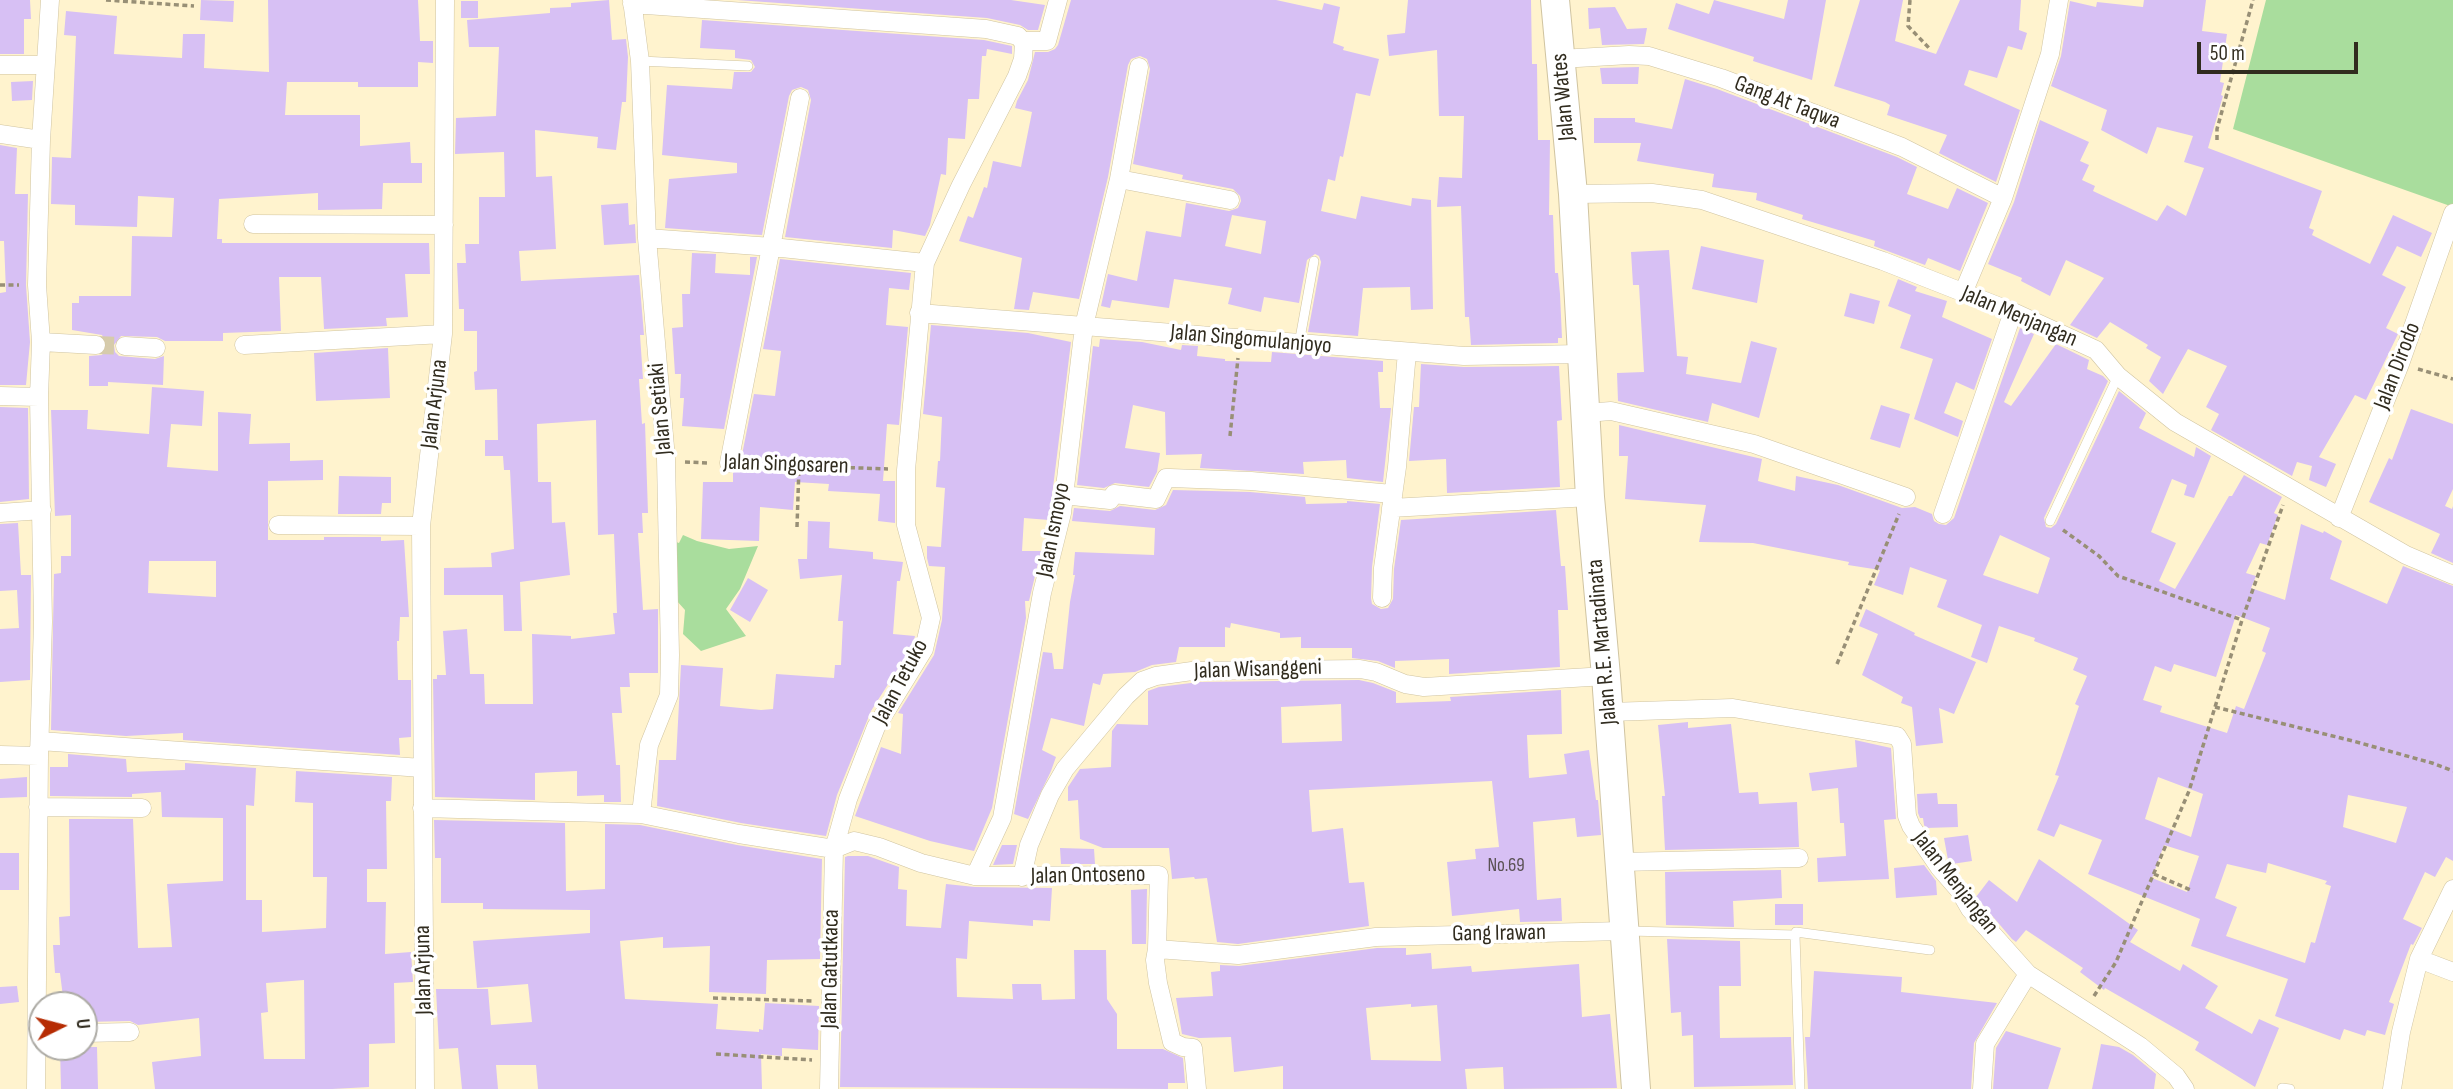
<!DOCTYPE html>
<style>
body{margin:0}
#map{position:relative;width:2453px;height:1089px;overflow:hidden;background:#fff3ce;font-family:"Sofia Sans Condensed",sans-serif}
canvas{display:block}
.north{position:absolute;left:28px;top:991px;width:70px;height:70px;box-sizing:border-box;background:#fff;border:2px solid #adaba5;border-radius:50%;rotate:84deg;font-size:19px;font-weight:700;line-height:28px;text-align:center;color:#312c1f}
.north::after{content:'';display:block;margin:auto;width:24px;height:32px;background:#b62c03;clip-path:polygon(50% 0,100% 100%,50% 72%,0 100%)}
.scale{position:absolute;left:2197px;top:42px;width:161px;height:32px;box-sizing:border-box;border:4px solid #312c1f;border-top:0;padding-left:9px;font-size:21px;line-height:24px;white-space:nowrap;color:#312c1f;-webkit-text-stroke:5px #fff;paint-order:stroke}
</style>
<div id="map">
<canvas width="2453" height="1089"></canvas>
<div class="north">U</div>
<div class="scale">50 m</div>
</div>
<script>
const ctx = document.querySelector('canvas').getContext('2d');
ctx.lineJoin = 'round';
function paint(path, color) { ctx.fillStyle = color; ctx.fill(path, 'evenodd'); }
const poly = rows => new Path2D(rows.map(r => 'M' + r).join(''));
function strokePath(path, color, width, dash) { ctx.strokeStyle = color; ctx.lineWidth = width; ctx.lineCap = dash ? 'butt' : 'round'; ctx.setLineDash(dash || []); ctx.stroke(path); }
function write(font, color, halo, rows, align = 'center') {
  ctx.font = font + ' "Sofia Sans Condensed",sans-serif'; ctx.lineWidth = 7; ctx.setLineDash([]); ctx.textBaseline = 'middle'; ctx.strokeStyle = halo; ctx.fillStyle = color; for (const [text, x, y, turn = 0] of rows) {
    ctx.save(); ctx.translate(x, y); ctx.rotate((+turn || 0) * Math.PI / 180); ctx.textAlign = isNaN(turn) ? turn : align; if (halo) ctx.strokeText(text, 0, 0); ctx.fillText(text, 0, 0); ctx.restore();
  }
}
paint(poly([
 [2266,0,2453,0,2453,207,2233,129],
 [683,535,697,541,729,549,758,546,740,589,726,609,746,636,701,651,683,634,685,610,668,591,665,538,679,543]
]), '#a9dd9d');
paint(poly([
 [0,0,30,0,31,19,24,19,24,54,0,54],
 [201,0,234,1,233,22,200,20],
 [268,0,418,0,420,41,433,41,433,63,418,62,418,87,358,87,358,82,287,82,285,115,360,115,360,146,410,142,411,163,422,163,422,183,383,183,382,209,318,210,318,193,219,199,217,239,222,239,222,243,429,243,430,274,405,274,408,317,386,318,387,326,324,329,321,277,279,277,281,331,223,333,223,341,165,341,157,337,121,336,114,345,115,352,119,356,155,359,164,356,163,385,108,382,108,386,89,386,89,356,102,355,107,345,102,335,72,330,72,303,79,303,79,296,131,296,132,236,172,237,174,198,138,196,137,227,75,225,75,205,51,204,52,157,71,158,76,36,64,35,66,11,117,16,114,54,182,58,183,34,205,34,204,68,269,72],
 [609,0,612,40,626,39,628,57,626,102,622,102,616,150,597,148,598,137,535,130,536,177,552,176,556,249,519,251,521,281,639,275,644,335,640,335,643,379,639,379,642,424,645,423,648,513,642,513,643,533,638,533,643,610,658,609,658,673,629,673,630,687,620,687,622,713,612,713,616,765,620,765,621,802,604,802,604,795,577,796,577,771,535,773,535,800,435,797,433,679,437,679,437,675,446,675,443,631,467,629,470,674,484,674,485,704,533,704,532,634,571,636,571,639,615,634,613,613,617,613,614,534,598,535,596,420,537,424,538,482,551,482,552,523,565,522,570,575,520,582,522,631,504,631,503,595,444,595,444,568,492,567,491,553,514,549,510,470,504,470,503,456,485,456,485,440,498,440,497,389,475,390,474,372,477,371,477,331,464,331,464,309,459,309,457,263,466,263,465,244,479,244,479,197,505,197,504,152,455,154,456,118,496,116,499,47,469,47,467,20,550,13,550,8,571,7,571,3],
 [737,0,1011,0,1045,5,1038,30,1028,30,1020,25,987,18],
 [1071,0,1276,0,1322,10,1324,3,1340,7,1333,43,1344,47,1343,50,1379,59,1370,96,1356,93,1343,157,1340,156,1335,181,1328,179,1321,211,1356,219,1361,196,1411,206,1412,198,1431,200,1433,309,1411,310,1410,287,1363,288,1358,336,1308,332,1321,262,1319,256,1315,254,1307,260,1299,303,1264,297,1261,312,1228,304,1232,288,1174,279,1169,308,1112,300,1110,308,1101,306,1108,274,1137,281,1146,231,1181,237,1186,203,1229,211,1238,208,1241,201,1240,196,1233,189,1182,179,1183,175,1133,164,1150,69,1147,59,1140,56,1131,59,1128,65,1108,177,1079,299,1033,292,1029,310,1014,309,1022,258,959,241,968,216,973,218,984,187,987,188,993,161,1021,167,1032,112,1015,108,1017,101,1028,80,1035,52,1048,52,1055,49,1058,45],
 [1232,215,1266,221,1261,254,1225,246],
 [1408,0,1531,0,1532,64,1537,64,1538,140,1550,140,1549,215,1553,215,1555,273,1558,273,1560,294,1562,338,1558,338,1558,343,1471,345,1469,317,1465,317,1461,206,1437,207,1439,177,1462,178,1464,116,1439,116,1437,50,1389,56,1387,35,1405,33],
 [1714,0,1784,19,1788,0,1826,0,1812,80,1753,61,1754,57,1668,29,1676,3,1709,14],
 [1860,0,1903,0,1895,41,1936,54,1960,0,2021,0,2019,30,2027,33,2022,50,2008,46,1997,78,1969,70,1964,85,2020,110,1996,182,1939,153,1947,135,1887,115,1890,105,1885,102,1834,86],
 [2144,0,2206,0,2202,31,2227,34,2220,82,2224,83,2221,95,2223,96,2208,148,2322,191,2309,228,2314,230,2312,235,2370,264,2393,215,2432,233,2421,257,2397,246,2382,275,2406,287,2386,328,2398,334,2366,400,2355,395,2319,457,2336,464,2326,487,2309,480,2312,466,2297,462,2292,476,2211,430,2219,414,2206,407,2227,366,2188,349,2163,394,2149,381,2161,357,2146,348,2148,345,2110,322,2097,338,2070,325,2104,278,2066,260,2050,296,2021,281,2022,278,1988,264,2014,202,2040,120,2089,142,2080,161,2089,165,2082,180,2095,186,2093,191,2157,221,2167,205,2186,216,2204,168,2184,162,2193,136,2157,127,2147,154,2101,130,2107,110,2051,86,2061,56,2070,1,2096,7,2097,2,2143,7],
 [461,1,478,1,478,18,461,18],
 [1615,7,1627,29,1647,28,1644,44,1602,45,1600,28,1589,29,1588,8],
 [702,20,984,40,1012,46,1012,54,987,49,986,56,982,56,979,99,968,99,965,139,948,138,946,175,941,174,930,225,925,236,893,230,892,248,785,237,811,100,808,90,801,87,792,90,789,96,762,235,665,228,669,179,737,173,737,163,662,155,667,85,732,89,734,72,751,72,755,67,751,60,735,58,735,50,700,48],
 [1639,67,1638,84,1602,84,1600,68],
 [1685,79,1717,89,1897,157,1917,167,1907,194,1948,209,1957,188,1988,203,1960,271,1928,258,1925,265,1874,246,1875,241,1802,219,1803,215,1756,200,1757,193,1712,187,1714,174,1637,161,1641,143,1594,143,1594,118,1635,118,1635,122,1672,129],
 [33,81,32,100,12,101,11,82],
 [0,145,17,148,15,194,28,194,26,285,30,342,26,385,0,385,0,293,6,292,4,241,0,241],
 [628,203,629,225,635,224,636,243,604,245,601,205],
 [1701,246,1764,260,1757,303,1692,289],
 [1669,250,1677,356,1688,357,1686,374,1741,383,1751,341,1777,348,1759,418,1712,403,1708,422,1618,401,1617,373,1644,372,1639,285,1633,285,1631,252],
 [692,253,716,254,715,273,750,275,750,257,757,257,724,429,682,426,684,398,680,398,681,374,675,374,672,328,683,327,682,294,690,294],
 [780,259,911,273,909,290,889,288,886,325,908,327,899,425,887,424,883,481,895,481,895,523,878,521,880,494,828,491,829,484,795,482,793,510,760,507,759,541,701,539,703,482,733,482,733,473,740,465,754,394,775,396,781,351,763,349],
 [1898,279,1917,287,1915,291,1947,301,1942,317,1992,339,1974,390,1956,382,1944,413,1963,421,1958,437,1914,419,1933,359,1900,348,1911,315,1888,306],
 [1850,293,1880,301,1874,324,1844,316],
 [931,325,1028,333,1071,342,1049,520,1024,518,1022,551,1041,551,1029,601,1025,601,1026,618,992,808,974,851,930,841,855,816,881,747,901,754,903,714,898,713,934,655,942,620,945,567,929,566,927,558,927,546,941,547,945,488,936,487,938,461,940,461,942,417,923,414],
 [2020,328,2034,334,2004,402,2011,406,2056,344,2089,360,2087,369,2103,376,2108,381,2044,518,2046,527,2051,528,2056,524,2119,391,2146,413,2139,428,2194,457,2196,447,2211,456,2194,498,2184,495,2187,485,2172,479,2151,532,2176,543,2159,581,2175,589,2229,496,2232,496,2244,475,2282,497,2274,513,2278,515,2267,545,2260,543,2246,573,2256,576,2251,588,2285,600,2301,524,2323,533,2324,531,2342,541,2330,579,2387,604,2403,566,2453,586,2453,861,2446,857,2435,877,2425,872,2403,919,2422,928,2413,945,2411,944,2389,1002,2394,1004,2385,1035,2367,1030,2365,1036,2344,1029,2340,1040,2275,1016,2288,979,2191,946,2200,919,2088,874,2102,840,2060,824,2054,837,2037,830,2059,776,2055,775,2079,706,2075,704,2087,676,2073,670,2078,658,2034,641,2035,638,1999,626,1987,663,1971,657,1982,625,1937,607,1947,580,1910,567,1903,595,1874,585,1880,570,1848,565,1849,562,1753,543,1699,542,1706,505,1625,499,1628,456,1619,456,1619,425,1762,459,1758,481,1795,491,1796,476,1838,485,1902,508,1915,507,1932,514,1934,521,1939,524,1946,525,1954,518],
 [2000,535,2050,558,2038,594,1983,575],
 [2236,615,2270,628,2262,651,2266,653,2244,709,2236,706,2227,733,2160,712,2162,706,2143,700,2155,666,2171,672,2174,664,2216,677],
 [2158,777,2203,794,2191,837,2145,819],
 [2348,795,2407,807,2396,843,2343,827],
 [2164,845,2199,856,2187,892,2152,878],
 [2268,863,2327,881,2325,884,2331,886,2315,943,2311,942,2305,963,2226,936,2237,907,2215,898,2227,864,2266,873],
 [1100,339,1142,342,1181,350,1182,345,1198,346,1197,356,1225,359,1225,361,1271,362,1272,352,1383,361,1383,372,1378,372,1380,408,1391,408,1383,482,1347,478,1346,460,1303,462,1304,474,1200,468,1202,454,1166,455,1165,412,1133,405,1125,448,1160,453,1157,472,1149,487,1115,483,1104,488,1077,485,1093,346,1099,347],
 [388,348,390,398,316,401,314,353],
 [1421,364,1464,367,1559,366,1562,420,1557,421,1560,487,1447,493,1446,459,1409,461,1414,407,1419,407],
 [152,387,204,391,202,426,171,424,167,467,218,471,218,412,251,414,249,444,290,443,290,461,323,460,323,480,268,481,268,540,324,540,324,537,381,537,381,541,404,540,409,617,400,617,399,641,397,641,398,680,411,680,411,737,399,738,400,755,183,740,183,733,126,736,51,730,54,574,61,573,61,556,71,556,71,515,55,516,51,410,88,410,87,429,149,434],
 [149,561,216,561,216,597,148,593],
 [1881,405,1910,414,1900,448,1870,439],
 [0,407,28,408,29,499,0,502],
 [2411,409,2453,424,2453,489,2445,506,2452,509,2453,506,2453,563,2431,553,2440,534,2369,502,2389,458,2392,460],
 [339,476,391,477,391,503,382,503,381,514,338,514],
 [1173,490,1250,492,1305,497,1306,504,1347,503,1347,501,1380,504,1372,567,1371,598,1372,604,1381,609,1388,608,1393,599,1394,569,1401,520,1556,510,1561,566,1565,566,1568,610,1558,610,1560,667,1449,674,1449,659,1395,661,1395,668,1378,661,1352,658,1352,648,1301,648,1301,637,1280,638,1280,633,1231,623,1230,628,1225,627,1225,647,1179,647,1176,662,1152,665,1135,672,1103,674,1100,685,1093,683,1084,726,1051,718,1042,750,1056,757,1051,771,1028,819,1014,814,1043,652,1052,653,1054,669,1063,669,1070,602,1075,575,1073,575,1075,552,1154,555,1155,528,1072,521,1074,508,1110,511,1120,506,1155,510,1166,505],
 [808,521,830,522,829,548,873,552,873,559,903,562,900,581,897,581,893,634,915,636,913,645,871,711,837,795,826,836,741,823,657,806,659,760,676,760,681,665,723,668,720,706,761,710,773,709,776,674,834,678,835,665,841,665,843,621,838,621,842,575,800,579,798,559,807,559],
 [18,523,21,575,31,575,30,680,0,682,0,629,19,628,17,590,0,591,0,524],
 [748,578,768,590,750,622,730,610],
 [1866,609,1915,633,1914,635,1976,662,1954,714,1939,708,1943,743,1916,746,1912,707,1901,703,1903,697,1862,675,1878,634,1859,626],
 [1359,680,1373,683,1396,692,1396,703,1451,701,1450,697,1561,690,1562,734,1527,735,1529,778,1567,774,1564,754,1589,750,1596,800,1598,800,1601,835,1577,837,1575,818,1533,822,1537,900,1561,898,1562,921,1520,922,1519,909,1452,916,1447,862,1476,859,1475,849,1499,847,1492,781,1309,790,1312,832,1343,828,1349,883,1364,882,1369,926,1238,944,1217,942,1207,878,1195,879,1194,877,1172,879,1169,848,1103,848,1080,839,1078,800,1068,801,1068,787,1080,769,1111,767,1112,731,1117,724,1148,725,1148,691,1159,687,1199,682],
 [1341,704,1342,741,1282,743,1281,707],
 [1688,722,1688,728,1731,724,1739,793,1758,792,1759,804,1797,802,1799,847,1665,850,1662,796,1665,796,1658,725],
 [1855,740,1891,748,1896,819,1884,820,1889,879,1818,882,1817,858,1846,856,1844,823,1840,823,1838,788,1812,791,1809,773,1857,767],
 [68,754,126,759,127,772,185,770,185,763,256,768,254,806,246,805,246,900,262,900,262,932,326,928,327,877,313,877,313,803,295,802,296,771,392,777,391,801,386,801,387,869,367,869,367,902,386,902,385,954,411,952,413,982,394,983,395,1043,369,1044,369,1087,332,1089,155,1089,152,1062,201,1056,199,1018,138,1025,130,1021,84,1022,84,1005,64,1005,60,973,55,973,53,945,60,945,59,917,70,916,69,819,133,819,138,948,172,947,167,884,223,881,223,818,162,817,161,792,132,794,132,797,50,796,50,767,68,767],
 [304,980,305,1059,264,1059,261,1013,268,1012,266,983],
 [27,777,27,797,0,798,0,779],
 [1937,793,1938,804,1957,804,1958,827,1926,828,1924,825,1923,818,1920,818,1918,813,1917,794],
 [434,820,565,823,566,891,605,889,605,824,640,825,737,845,822,859,820,959,767,960,766,994,709,992,710,946,663,948,663,937,620,941,625,999,718,1004,716,1029,759,1032,759,1029,763,1030,765,1003,819,1006,818,1050,782,1048,782,1056,761,1054,762,1089,538,1089,536,1065,496,1065,498,1089,462,1089,458,1048,439,1049,436,989,488,989,491,1025,532,1022,528,984,477,988,473,941,590,933,590,910,483,909,483,903,441,903,441,858,435,858],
 [1968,835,1972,861,1952,864,1948,860,1944,838],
 [1002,845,1017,845,1013,864,993,865],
 [1060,848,1094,849,1095,864,1061,864],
 [0,853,19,853,19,890,0,890],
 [848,856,868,856,899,867,898,889,907,890,906,926,941,928,946,884,975,887,1052,888,1050,921,1033,920,1033,926,969,921,967,959,956,958,957,997,1013,999,1012,984,1041,984,1042,1000,1075,999,1074,950,1106,950,1107,999,1117,1014,1117,1049,1163,1049,1183,1058,1185,1083,1168,1083,1168,1089,840,1087,845,857],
 [2039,859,2138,930,2130,942,2180,971,2183,964,2218,986,2205,1008,2252,1034,2259,1019,2279,1028,2255,1087,2195,1050,2199,1042,2105,988,2104,990,2080,972,2083,968,2026,930,2016,942,2012,939,1976,897,1989,880,2017,902],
 [1924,865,1936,881,1937,895,1896,898,1894,868],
 [1781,870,1782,898,1733,901,1734,927,1666,925,1665,872],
 [1147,889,1146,944,1132,944,1131,890],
 [1775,904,1803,904,1803,925,1775,925],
 [1667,939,1740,941,1741,986,1719,986,1720,1038,1791,1037,1793,1085,1694,1087,1693,1035,1682,1036,1681,1012,1671,1013],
 [1377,948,1406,948,1406,955,1431,953,1432,969,1471,966,1472,972,1579,964,1582,1017,1610,1014,1617,1088,1504,1089,1503,1067,1465,1069,1467,1089,1283,1089,1283,1066,1234,1072,1231,1037,1199,1038,1182,1034,1176,998,1213,996,1211,972,1220,971,1220,965,1239,966],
 [1411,1004,1411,1007,1437,1005,1441,1061,1371,1060,1366,1008],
 [1814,971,1902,977,1901,992,1997,1003,1974,1043,1971,1089,1808,1089,1805,1037,1810,1037],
 [17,986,19,1002,0,1004,0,987],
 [2006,1031,2061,1048,2048,1089,1993,1089,1996,1048],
 [2101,1044,2119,1047,2133,1055,2156,1074,2154,1089,2092,1089],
 [60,1047,97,1047,98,1089,61,1089]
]), '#d7c0f4');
strokePath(poly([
 [96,345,125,346]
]), '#d6cbab', 18, [18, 9]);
const lane = poly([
 [640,61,748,66],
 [1299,344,1314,261],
 [2050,521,2118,376],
 [1628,931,1795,935,1796,932,1930,950],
 [1795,935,1800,1089],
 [2282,1088,2290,1089]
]);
const street = poly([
 [632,0,640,61,647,238,666,459,670,655,669,695,649,745,641,814],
 [632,4,986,29,1018,36,1024,43,1023,59,1017,76,961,185,925,263,906,470,906,525,931,618,924,649,876,727,848,799,834,849,829,1089],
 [1023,41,1047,41,1058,0],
 [1560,59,1629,55,1649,56,1721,78,1902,147,2003,198],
 [0,65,45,65],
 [0,134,41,140],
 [1119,179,1230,200],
 [1573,194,1652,193,1702,200,1883,261,2013,312,2096,350,2118,376,2175,422,2406,555,2453,575],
 [253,224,444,225],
 [647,238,772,247,925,263],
 [1963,293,2003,198,2050,54,2059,0],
 [919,313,1464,356,1583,354],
 [41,342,96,345],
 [244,345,443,334],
 [125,346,156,348],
 [0,396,39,397],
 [1586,413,1611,411,1754,444,1906,497],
 [729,463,800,98],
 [1063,495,1110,500,1114,494,1156,499,1166,478,1170,478,1251,481,1392,494],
 [1391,508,1590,497],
 [0,513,42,510],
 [1943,514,2013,312],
 [2339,518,2400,364,2453,213],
 [278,525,421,526],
 [1382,598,1383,568,1397,467,1407,352],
 [1609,712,1733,708,1897,736,1902,744,1907,816,1911,826,1939,867,1959,890,1970,909,2028,974,2140,1046,2176,1076,2185,1089],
 [40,741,422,768],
 [0,755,39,756],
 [38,807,142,808],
 [422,808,641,814,739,834,834,849],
 [834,849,854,841,879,847,921,863,975,876,1159,875,1157,949,1155,960,1158,983,1172,1042,1183,1047,1193,1048,1197,1089],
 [1620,862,1799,858],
 [975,876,1002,818,1042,593,1062,513,1084,326,1119,179,1139,67],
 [1022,877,1029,845,1050,795,1065,769,1126,696,1142,681,1156,676,1192,671,1360,669,1376,672,1405,684,1424,687,1606,676],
 [1157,949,1238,955,1376,937,1623,931],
 [2419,959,2453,972],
 [84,1033,130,1032],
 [36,1089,39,756,43,622,39,397,41,342,37,285,41,140,50,0],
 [425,1089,421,526,443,334,445,0],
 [1982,1089,1985,1044,2028,974],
 [2392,1089,2401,1032,2419,959,2453,889]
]);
const primary = poly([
 [1555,0,1573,194,1590,497,1606,676,1636,1089]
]);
strokePath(lane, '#d0c4a1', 10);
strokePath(street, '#d0c4a1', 19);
strokePath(primary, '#d0c4a1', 30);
strokePath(poly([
 [106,0,194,6],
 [1910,0,1908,26,1929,48],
 [2217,140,2217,129,2253,0],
 [0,285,19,285],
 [2418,369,2453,379],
 [1230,436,1238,358],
 [685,462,709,463],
 [748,464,888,469],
 [797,527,799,466],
 [2063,530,2099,556,2118,576,2242,620],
 [1837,664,1899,514],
 [2215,707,2353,741,2432,763,2453,771],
 [2154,874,2193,891],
 [2094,996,2116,962,2189,791,2242,620,2283,505],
 [713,998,814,1001],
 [716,1054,812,1060]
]), '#988f76', 3.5, [5, 3.5]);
strokePath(lane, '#fff', 9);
strokePath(street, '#fff', 18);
strokePath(primary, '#fff', 28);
write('19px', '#5a5154', null, [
 ["No.69",1506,866]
]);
write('23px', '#312c1f', '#fff', [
 ["Jalan Wates",1564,97,-95],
 ["Gang At Taqwa",1787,103,21],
 ["Jalan Menjangan",2019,317,23],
 ["Jalan Singomulanjoyo",1251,340,5],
 ["Jalan Dirodo",2398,366,-69],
 ["Jalan Arjuna",435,404,-83],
 ["Jalan Setiaki",661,409,-95],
 ["Jalan Singosaren",786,465,2],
 ["Jalan Ismoyo",1054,530,-79],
 ["Jalan R.E. Martadinata",1603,642,-95],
 ["Jalan Wisanggeni",1258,670,-2],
 ["Jalan Tetuko",901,682,-62],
 ["Jalan Ontoseno",1088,876,-1],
 ["Jalan Menjangan",1955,883,52],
 ["Gang Irawan",1499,934,-1],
 ["Jalan Gatutkaca",831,969,-89],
 ["Jalan Arjuna",424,970,-91]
]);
</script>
